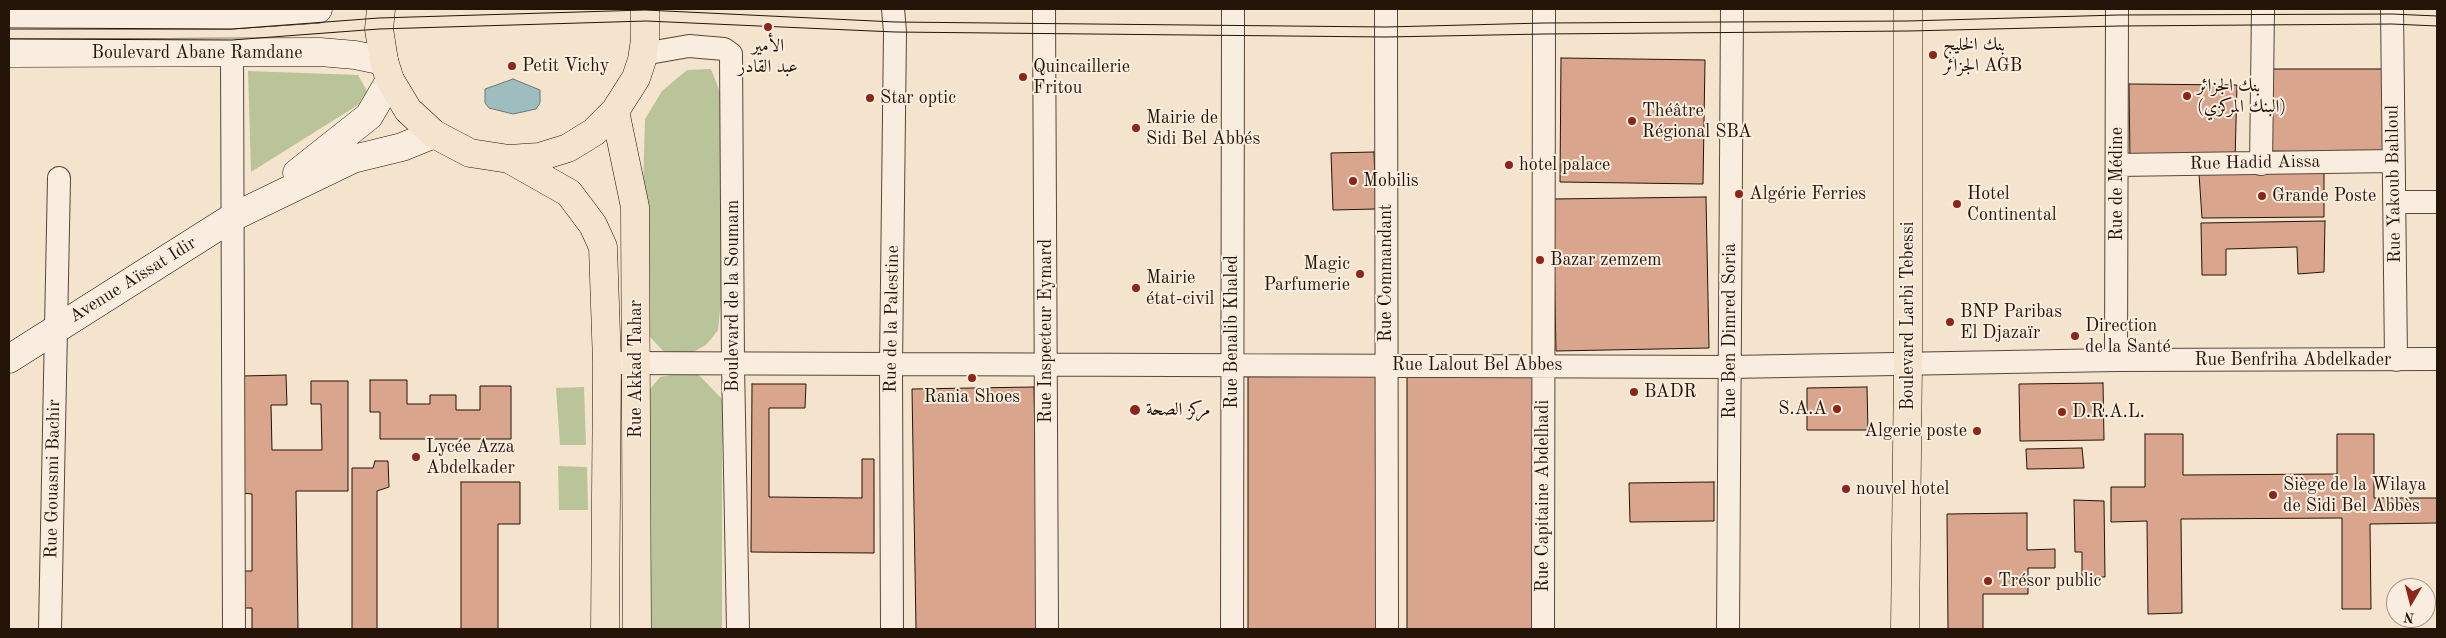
<!DOCTYPE html>
<meta charset="utf-8">
<style>
body{margin:0}
#map{position:relative;width:2446px;height:638px;overflow:hidden;background:#f4e4cd;font-family:"Old Standard TT",serif}
canvas{display:block}
.frame{position:absolute;inset:0;border:10px solid #241307;pointer-events:none}
.north{position:absolute;left:2386px;top:578px;width:50px;height:50px;box-sizing:border-box;background:#f8edde;border:1px solid #a39688;border-radius:50%;rotate:188deg;font-size:14px;font-weight:700;line-height:20px;text-align:center;color:#241307}
.north::after{content:'';display:block;margin:auto;width:18px;height:22px;background:#8f2418;clip-path:polygon(50% 0,100% 100%,50% 72%,0 100%)}
</style>
<div id="map">
<canvas width="2446" height="638"></canvas>
<div class="frame"></div>
<div class="north">N</div>
</div>
<script>
const ctx = document.querySelector('canvas').getContext('2d');
ctx.lineJoin = 'round';
function paint(path, color) { ctx.fillStyle = color; ctx.fill(path, 'evenodd'); }
const poly = rows => new Path2D(rows.map(r => 'M' + r).join(''));
function strokePath(path, color, width, dash) { ctx.strokeStyle = color; ctx.lineWidth = width; ctx.lineCap = dash ? 'butt' : 'round'; ctx.setLineDash(dash || []); ctx.stroke(path); }
function write(font, color, halo, rows, align = 'center') {
  ctx.font = font + ' "Old Standard TT",Amiri,serif'; ctx.lineWidth = 4; ctx.setLineDash([]); ctx.textBaseline = 'middle'; ctx.strokeStyle = halo; ctx.fillStyle = color; for (const [text, x, y, turn = 0] of rows) {
    ctx.save(); ctx.translate(x, y); ctx.rotate((+turn || 0) * Math.PI / 180); ctx.textAlign = isNaN(turn) ? turn : align; if (halo) ctx.strokeText(text, 0, 0); ctx.fillText(text, 0, 0); ctx.restore();
  }
}
paint(poly([
 [711,69,722,97,721,301,718,330,707,344,692,353,663,351,644,330,642,226,645,119,662,91,687,70],
 [248,71,358,75,367,91,358,105,251,172],
 [695,371,722,399,722,629,650,629,643,398,660,377],
 [584,387,586,445,560,445,556,388],
 [558,466,587,467,588,510,559,510]
]), '#bac499');
const water = poly([
 [513,79,540,90,540,103,536,109,513,114,489,108,485,103,485,89,513,79]
]);
paint(water, '#9ebdbf');
strokePath(water, '#6d7975', 1);
const building = poly([
 [1561,58,1705,60,1703,184,1560,182,1561,58],
 [2264,69,2384,69,2384,153,2265,151,2264,69],
 [2129,84,2237,85,2235,160,2130,161,2129,84],
 [1374,152,1376,209,1333,210,1331,153,1374,152],
 [2324,172,2324,217,2202,218,2199,174,2324,172],
 [1706,197,1709,348,1556,351,1553,199,1706,197],
 [2325,221,2324,272,2298,274,2297,247,2226,249,2226,275,2202,275,2201,223,2325,221],
 [286,375,287,405,271,405,272,450,322,450,321,404,311,404,311,381,348,381,348,491,296,491,298,629,252,629,252,608,242,608,242,571,252,571,252,494,242,493,242,376,286,375],
 [1248,376,1377,376,1377,629,1248,629,1248,376],
 [1407,377,1535,377,1535,629,1407,629,1407,377],
 [370,380,407,380,407,404,430,404,430,395,456,395,456,410,480,410,480,386,511,386,511,439,380,439,380,412,370,412,370,380],
 [2103,383,2104,440,2020,441,2019,384,2103,383],
 [752,384,806,384,805,408,769,408,769,497,862,498,862,459,874,459,874,553,751,552,752,384],
 [1034,387,1038,629,916,629,912,389,1034,387],
 [1867,387,1868,430,1807,430,1807,388,1867,387],
 [2145,434,2183,434,2183,475,2337,474,2337,434,2374,434,2374,498,2437,498,2437,523,2370,524,2371,609,2342,609,2342,518,2181,519,2182,613,2148,614,2147,521,2111,522,2111,487,2145,487,2145,434],
 [2082,448,2084,468,2027,469,2026,449,2082,448],
 [375,461,388,461,389,487,377,491,377,629,352,629,352,468,373,468,375,461],
 [461,482,520,482,520,524,498,524,498,629,461,629,461,482],
 [1714,482,1714,521,1630,522,1629,483,1714,482],
 [2074,500,2104,501,2105,577,2082,577,2082,552,2075,552,2074,500],
 [2027,513,2027,550,2055,549,2055,568,2028,568,2028,594,1983,594,1983,629,1948,629,1947,514,2027,513]
]);
paint(building, '#daa58d');
strokePath(building, '#241307', 1);
const minor = poly([
 [1044,9,1047,629],
 [1386,9,1387,629],
 [2392,9,2396,360],
 [232,53,234,629],
 [643,54,689,46,724,49,731,54,733,365,738,629],
 [2261,164,2263,9],
 [2117,165,2393,161],
 [2395,202,2437,202],
 [2116,360,2117,9],
 [618,363,1730,367,2116,360,2437,359],
 [50,629,59,178],
 [892,629,891,365,895,32,893,9],
 [1232,629,1233,9],
 [1543,629,1544,9],
 [1728,629,1732,9]
]);
const secondary = poly([
 [9,15,230,15,318,9],
 [9,53,320,52,355,55,384,61],
 [297,173,369,116,390,80],
 [9,359,233,217,353,159,402,147,434,134]
]);
const primary = poly([
 [381,9,379,29,384,61,390,80,408,110,434,134,470,153,509,159,539,157,568,148,594,132,615,111,636,78,642,60,645,40,645,9],
 [615,111,635,207,637,629],
 [509,159,569,193,593,225,603,247,607,363,605,629],
 [1905,629,1908,363,1908,9]
]);
strokePath(minor, '#584738', 24);
strokePath(secondary, '#241307', 29);
strokePath(primary, '#241307', 29);
strokePath(minor, '#f8edde', 22);
strokePath(secondary, '#f8edde', 28);
strokePath(primary, '#f4e4cd', 28);
strokePath(poly([
 [9,28,232,29,379,18,645,10,895,22,1386,27,1544,23,1908,21,2118,15,2392,14,2437,16],
 [9,39,232,40,379,29,646,21,895,32,1386,37,1544,34,1908,31,2119,26,2392,24,2437,26]
]), '#241307', 1);
for (const [x, y, r, color] of [
 [768,27,5,"#8f2418"],
 [1933,55,5,"#8f2418"],
 [512,66,5,"#8f2418"],
 [1023,77,5,"#8f2418"],
 [2187,96,5,"#8f2418"],
 [870,98,5,"#8f2418"],
 [1632,121,5,"#8f2418"],
 [1136,128,5,"#8f2418"],
 [1509,165,5,"#8f2418"],
 [1353,181,5,"#8f2418"],
 [1739,194,5,"#8f2418"],
 [2262,196,5,"#8f2418"],
 [1957,204,5,"#8f2418"],
 [1540,260,5,"#8f2418"],
 [1360,274,5,"#8f2418"],
 [1136,288,5,"#8f2418"],
 [1950,322,5,"#8f2418"],
 [2075,336,5,"#8f2418"],
 [972,378,5,"#8f2418"],
 [1634,392,5,"#8f2418"],
 [1837,409,5,"#8f2418"],
 [1135,410,6,"#8f2418"],
 [2062,412,5,"#8f2418"],
 [1977,431,5,"#8f2418"],
 [416,457,5,"#8f2418"],
 [1846,489,5,"#8f2418"],
 [2273,495,5,"#8f2418"],
 [1988,581,5,"#8f2418"]
]) { const dot = new Path2D(); dot.arc(x, y, r, 0, 2 * Math.PI); ctx.fillStyle = color; ctx.fill(dot); strokePath(dot, '#f8edde', 2); }
write('18px', '#241307', '#f8edde', [
 ["بنك الخليج",1943,45],
 ["الجزائر AGB",1943,66],
 ["الأمير",768,46,"center"],
 ["عبد القادر",768,67,"center"],
 ["Petit Vichy",522,66],
 ["Quincaillerie",1033,67],
 ["Fritou",1033,88],
 ["بنك الجزائر",2197,86],
 ["(البنك المركزي)",2197,107],
 ["Star optic",880,98],
 ["Théâtre",1642,111],
 ["Régional SBA",1642,132],
 ["Mairie de",1146,118],
 ["Sidi Bel Abbés",1146,139],
 ["hotel palace",1519,165],
 ["Mobilis",1363,181],
 ["Algérie Ferries",1749,194],
 ["Hotel",1967,194],
 ["Continental",1967,215],
 ["Grande Poste",2272,196],
 ["Bazar zemzem",1550,260],
 ["Magic",1350,264,"right"],
 ["Parfumerie",1350,285,"right"],
 ["Mairie",1146,278],
 ["état-civil",1146,299],
 ["BNP Paribas",1960,312],
 ["El Djazaïr",1960,333],
 ["Direction",2085,326],
 ["de la Santé",2085,347],
 ["BADR",1644,392],
 ["Rania Shoes",972,397,"center"],
 ["S.A.A",1827,409,"right"],
 ["مركز الصحة",1146,410],
 ["D.R.A.L.",2072,412],
 ["Algerie poste",1967,431,"right"],
 ["Lycée Azza",426,447],
 ["Abdelkader",426,468],
 ["Siège de la Wilaya",2283,485],
 ["de Sidi Bel Abbès",2283,506],
 ["nouvel hotel",1856,489],
 ["Trésor public",1998,581]
], 'left');
write('18px', '#241307', '#f8edde', [
 ["Boulevard Abane Ramdane",197,53],
 ["Rue Hadid Aissa",2255,163,-1],
 ["Rue de Médine",2117,184,-90],
 ["Rue Yakoub Bahloul",2394,184,-91],
 ["Rue Commandant",1386,273,-90],
 ["Avenue Aïssat Idir",133,280,-32],
 ["Boulevard de la Soumam",733,296,-90],
 ["Boulevard Larbi Tebessi",1908,316,-90],
 ["Rue de la Palestine",892,319,-89],
 ["Rue Inspecteur Eymard",1046,331,-90],
 ["Rue Ben Dimred Soria",1730,331,-90],
 ["Rue Benalib Khaled",1232,332,-90],
 ["Rue Benfriha Abdelkader",2293,360],
 ["Rue Lalout Bel Abbes",1477,365],
 ["Rue Akkad Tahar",636,369,-90],
 ["Rue Gouasmi Bachir",53,479,-89],
 ["Rue Capitaine Abdelhadi",1543,496,-90]
]);
</script>
